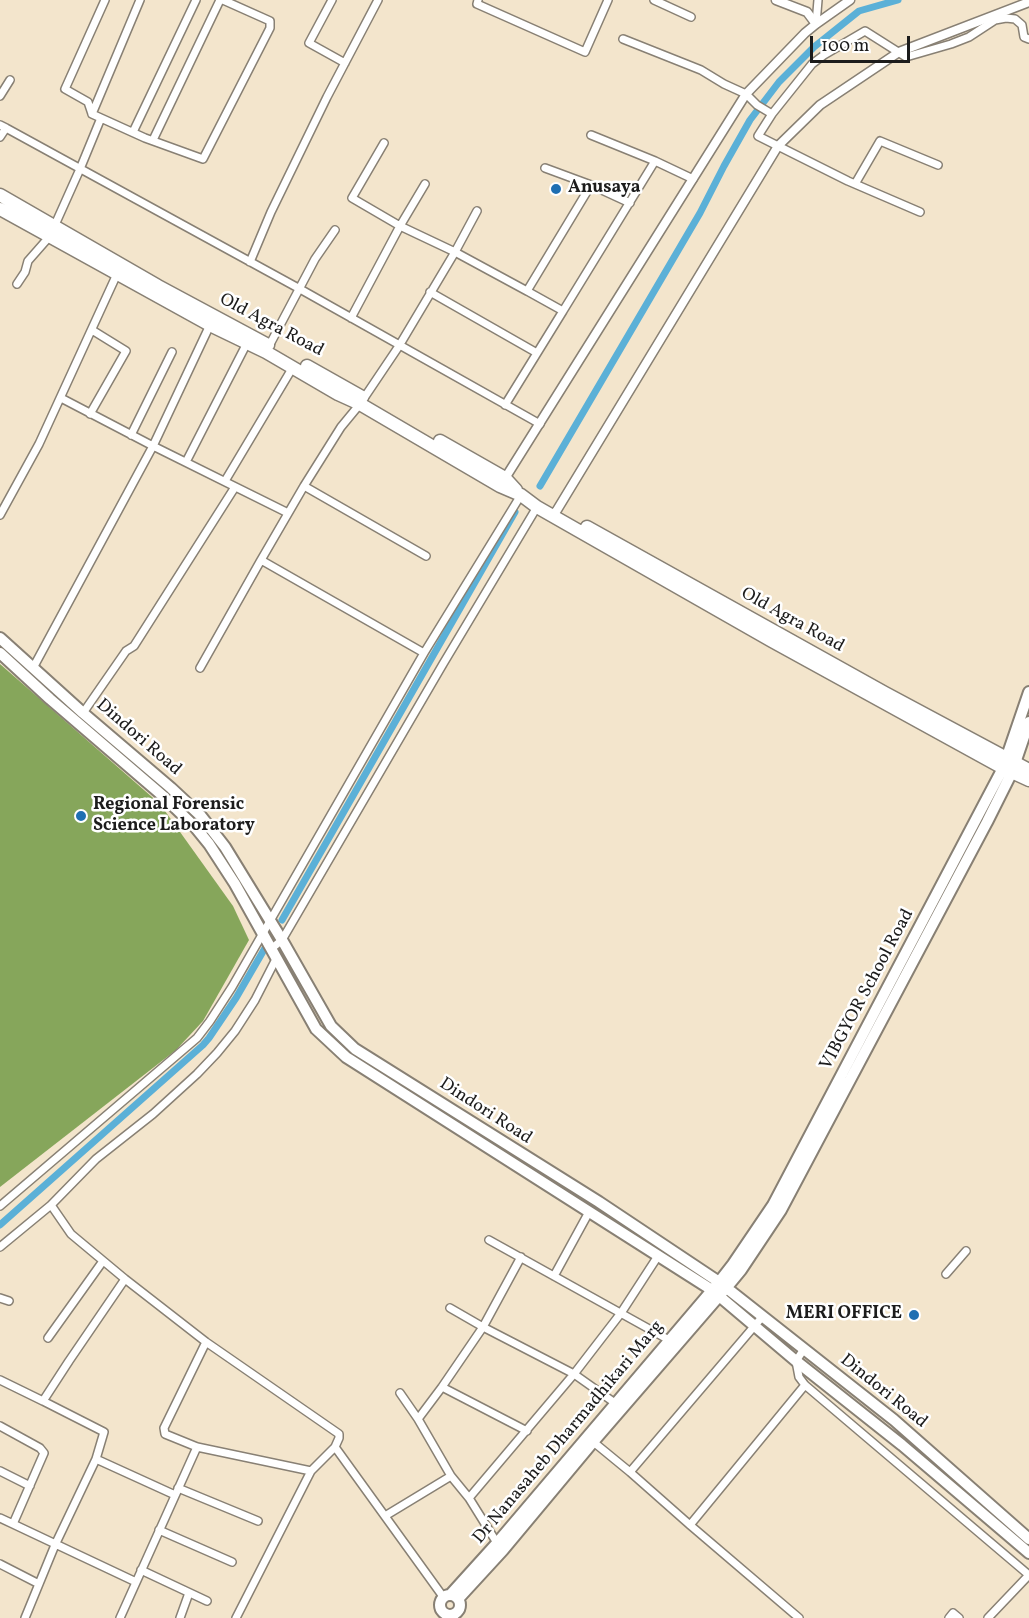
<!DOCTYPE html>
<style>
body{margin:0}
#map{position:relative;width:1029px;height:1618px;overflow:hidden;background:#f3e5cc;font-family:Vollkorn,serif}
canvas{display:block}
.scale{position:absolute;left:810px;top:36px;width:100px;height:27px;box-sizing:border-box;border:3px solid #1c1c1c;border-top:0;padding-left:8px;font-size:18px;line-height:21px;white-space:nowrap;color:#1c1c1c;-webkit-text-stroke:4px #fff;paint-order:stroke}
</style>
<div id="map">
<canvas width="1029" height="1618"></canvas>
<div class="scale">100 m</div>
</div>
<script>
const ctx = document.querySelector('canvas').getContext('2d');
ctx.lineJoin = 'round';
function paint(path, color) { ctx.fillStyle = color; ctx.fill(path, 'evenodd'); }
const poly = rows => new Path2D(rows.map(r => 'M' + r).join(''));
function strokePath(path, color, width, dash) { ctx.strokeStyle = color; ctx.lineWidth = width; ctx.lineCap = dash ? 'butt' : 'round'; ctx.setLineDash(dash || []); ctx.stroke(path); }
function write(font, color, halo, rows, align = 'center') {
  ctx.font = font + ' Vollkorn,serif'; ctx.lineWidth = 5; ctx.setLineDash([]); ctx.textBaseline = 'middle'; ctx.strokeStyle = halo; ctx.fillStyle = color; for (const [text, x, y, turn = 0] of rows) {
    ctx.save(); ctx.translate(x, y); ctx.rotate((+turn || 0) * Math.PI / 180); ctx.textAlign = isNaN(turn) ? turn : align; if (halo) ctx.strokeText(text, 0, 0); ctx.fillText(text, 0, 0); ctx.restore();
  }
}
paint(poly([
 [0,664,160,804,233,906,249,940,203,1021,176,1050,0,1187]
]), '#86a65b');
strokePath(poly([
 [540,486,700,213,724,166,750,120,779,82,814,47,859,11,898,0],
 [282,920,515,512],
 [0,1225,203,1045,209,1038,236,998,265,948]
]), '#5bb0d7', 7);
const minor = poly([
 [105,0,65,89,88,102,92,114,145,138,203,159,270,28,270,21,223,0],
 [332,0,309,43,345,63],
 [478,0,477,4,585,52,608,0],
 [654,0,691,17],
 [816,24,818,0],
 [623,39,701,70,724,84,746,94,757,105,772,114],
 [0,96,10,80],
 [92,114,140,0],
 [0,125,6,128,0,137],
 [6,128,300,289,540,424],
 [133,132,196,0],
 [591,135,655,161],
 [153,140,220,0],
 [384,143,352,198,400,226,425,184],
 [855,184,880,141,938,165],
 [591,185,630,203],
 [920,212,848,181,758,136,772,114,812,64,824,55,865,31,906,57,951,44,969,37,995,20,1006,18,1015,19,1022,25,1024,37,1029,39],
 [250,262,271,212,327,97,378,0],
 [17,284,25,272,28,261,50,236,80,169,101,118],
 [527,291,563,311,655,161,693,179],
 [430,292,537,353],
 [351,318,400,226,455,252,477,211],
 [268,348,315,259,335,230],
 [61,398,153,446,288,513],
 [505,405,563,311],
 [90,414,126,351,92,330],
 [131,435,172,352],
 [186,462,247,343],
 [225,481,293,367],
 [304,486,426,556],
 [0,515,39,444,117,274],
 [424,653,261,560,304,486,341,427,360,404,399,346,455,252,527,291,591,185,545,168],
 [33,668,153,446,210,325],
 [200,668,261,560],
 [83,713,126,651,134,646,235,487],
 [271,949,282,940,443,664,537,507],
 [0,1206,197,1038,210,1021,232,987,424,653,521,495],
 [489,1240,669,1340],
 [0,1247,51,1205],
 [946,1274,966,1251],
 [554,1276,589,1212],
 [0,1298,9,1301],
 [450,1308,483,1327,574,1374,615,1403],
 [48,1338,103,1261],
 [206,1342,164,1428,165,1434,197,1447,311,1471],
 [804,1349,796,1361,799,1377,805,1385,1029,1575],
 [0,1380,43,1401,69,1361,125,1279],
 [442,1387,527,1431],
 [400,1393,418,1419,451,1476,469,1498,497,1543],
 [43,1401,104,1432,96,1459],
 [418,1419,442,1387,483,1327,521,1257],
 [0,1426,40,1448,44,1453,13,1524,136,1582],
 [591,1440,630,1472,690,1525,799,1618],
 [335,1447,444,1598],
 [0,1471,30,1486],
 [630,1472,763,1316],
 [178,1488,258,1521],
 [469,1498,574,1374,621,1313,658,1256],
 [385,1516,451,1476],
 [0,1518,13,1524],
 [690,1525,805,1385],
 [159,1530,232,1562],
 [0,1564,39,1584],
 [141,1570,207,1601],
 [452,1615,454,1618],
 [25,1618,55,1545,96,1459,175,1495],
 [120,1618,197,1447],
 [180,1618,189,1593],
 [236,1618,311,1471,335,1447,339,1438,339,1434,206,1342,125,1279,71,1234,51,1205,96,1159,153,1114,197,1074,217,1053,235,1031,255,1000,276,959],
 [949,1618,953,1613,959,1618],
 [988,1618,1029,1575]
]);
const tertiary = poly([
 [816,24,850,0],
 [504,480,746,94,805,33,816,24,807,12,776,0],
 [552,516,557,510,778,146,820,105,899,52,1029,2]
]);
const primary = poly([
 [0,638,83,713,171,788,201,816,225,847,282,940,331,1026,355,1049,599,1202,719,1282,894,1420,1029,1539],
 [0,653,50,699,163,796,196,828,209,844,235,884,316,1029,346,1057,712,1290,796,1361,902,1445,1029,1553],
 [450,1595,497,1543,719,1282,733,1264,773,1205,1003,768,1029,692],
 '440 1605a10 10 0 1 1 20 0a10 10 0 1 1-20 0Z',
 [458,1599,503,1550,593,1442,727,1287,741,1270,781,1210,987,822,1012,772,1029,722]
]);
const trunk = poly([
 [0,195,158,286,268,345],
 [0,209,210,325,266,352,338,394,360,404,500,486,521,495,537,507,772,641,1003,768,1029,780],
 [307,366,362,397],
 [440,441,505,478,516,490],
 [587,527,885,693,1029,770]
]);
strokePath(minor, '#888074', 10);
strokePath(tertiary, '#888074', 11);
strokePath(primary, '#888074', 14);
strokePath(trunk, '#888074', 15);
strokePath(minor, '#fff', 7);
strokePath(tertiary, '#fff', 8);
strokePath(primary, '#fff', 10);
strokePath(trunk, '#fff', 12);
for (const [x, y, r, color] of [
 [556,189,6,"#1f6fb2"],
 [81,816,6,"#1f6fb2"],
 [914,1315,6,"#1f6fb2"]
]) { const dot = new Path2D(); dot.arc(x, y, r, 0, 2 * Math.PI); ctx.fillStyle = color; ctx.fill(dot); strokePath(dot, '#fff', 2); }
write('bold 18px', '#1c1c1c', '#fff', [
 ["Anusaya",568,189],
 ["Regional Forensic",93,806],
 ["Science Laboratory",93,827],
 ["MERI OFFICE",902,1315,"right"]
], 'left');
write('18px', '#1c1c1c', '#fff', [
 ["Old Agra Road",271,326,28],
 ["Old Agra Road",792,621,29],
 ["Dindori Road",138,738,41],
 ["VIBGYOR School Road",868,990,-62],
 ["Dindori Road",485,1112,33],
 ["Dindori Road",883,1392,39],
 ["Dr Nanasaheb Dharmadhikari Marg",569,1433,-50]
]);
</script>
